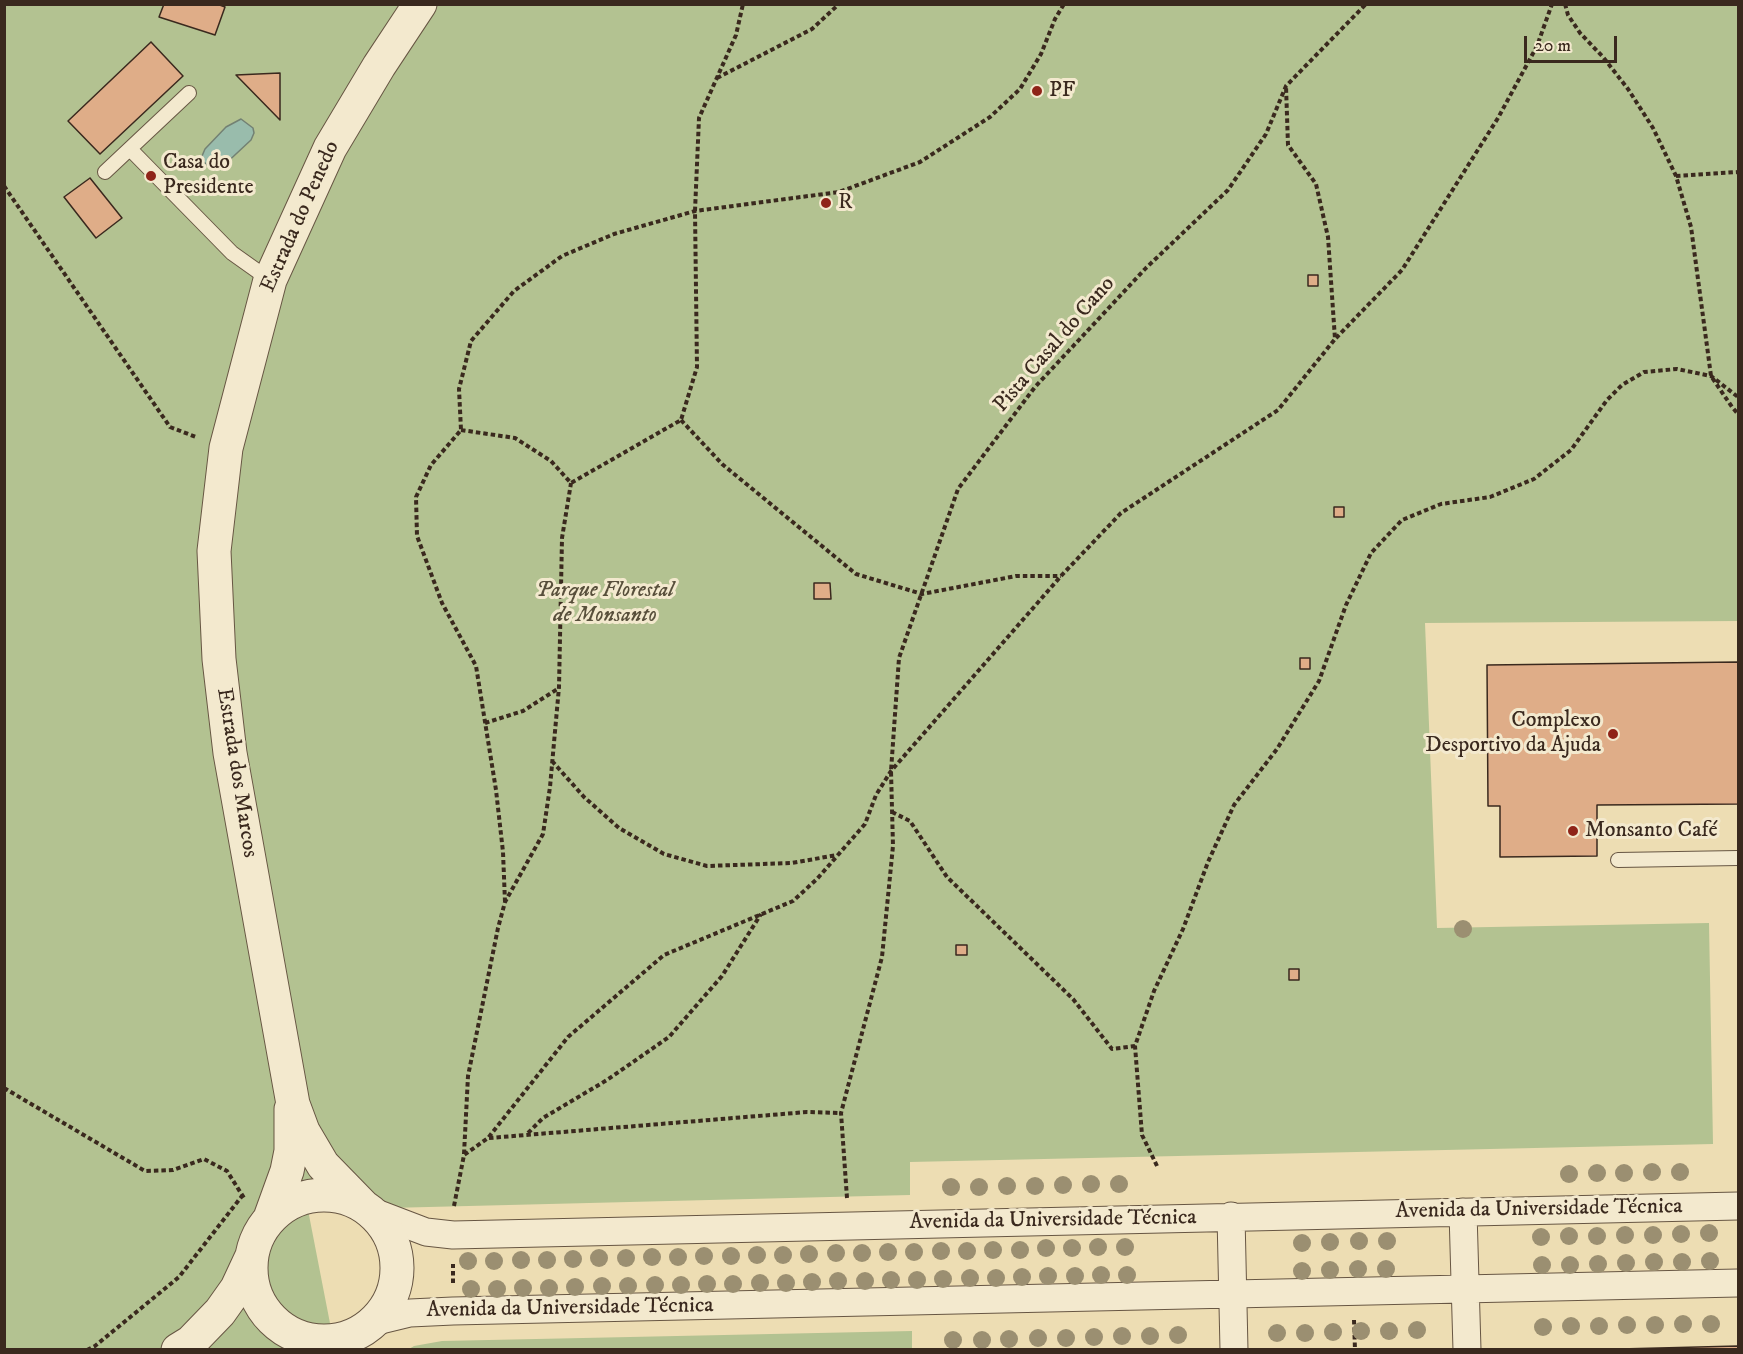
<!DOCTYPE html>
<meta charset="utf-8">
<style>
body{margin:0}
#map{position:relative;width:1743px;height:1354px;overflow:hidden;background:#edddb3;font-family:"IM FELL DW Pica",serif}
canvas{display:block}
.frame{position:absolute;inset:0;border:6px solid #3a291e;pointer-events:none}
.scale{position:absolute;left:1524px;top:36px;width:93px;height:27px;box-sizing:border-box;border:3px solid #3a291e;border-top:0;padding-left:8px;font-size:18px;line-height:21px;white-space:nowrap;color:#3a291e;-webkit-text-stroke:4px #f3e9ce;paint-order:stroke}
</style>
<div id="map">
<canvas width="1743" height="1354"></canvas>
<div class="frame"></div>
<div class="scale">20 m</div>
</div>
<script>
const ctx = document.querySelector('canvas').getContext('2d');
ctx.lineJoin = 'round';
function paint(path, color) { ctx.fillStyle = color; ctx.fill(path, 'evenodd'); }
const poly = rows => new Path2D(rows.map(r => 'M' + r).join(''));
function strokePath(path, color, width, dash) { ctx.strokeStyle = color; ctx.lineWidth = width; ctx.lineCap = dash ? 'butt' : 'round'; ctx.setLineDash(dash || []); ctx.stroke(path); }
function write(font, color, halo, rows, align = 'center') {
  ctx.font = font + ' "IM FELL DW Pica",serif'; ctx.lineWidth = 6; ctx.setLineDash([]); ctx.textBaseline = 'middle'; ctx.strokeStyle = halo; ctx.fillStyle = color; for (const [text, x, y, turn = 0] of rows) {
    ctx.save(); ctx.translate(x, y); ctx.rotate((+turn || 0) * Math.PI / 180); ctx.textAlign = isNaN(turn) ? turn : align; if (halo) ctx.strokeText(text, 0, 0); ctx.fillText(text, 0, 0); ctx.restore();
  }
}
paint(poly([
 [5,5,1738,5,1738,621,1425,623,1437,928,1709,923,1713,1144,910,1162,910,1195,308,1210,335,1349,5,1350],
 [912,1331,912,1350,409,1349,414,1346,442,1341]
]), '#b3c291');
const water = poly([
 [241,119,253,128,254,133,251,140,222,167,215,170,210,168,203,161,202,156,205,149,226,127,241,119]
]);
paint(water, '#99bcac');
strokePath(water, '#738173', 1.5);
const building = poly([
 [164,4,217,4,225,7,215,35,159,17,164,4],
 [151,42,183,76,100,154,68,121,151,42],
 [280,73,280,120,236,75,280,73],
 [90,178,122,218,96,238,64,197,90,178],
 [1308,275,1318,275,1318,286,1308,286,1308,275],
 [1334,507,1344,507,1344,517,1334,517,1334,507],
 [814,583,830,583,831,599,814,599,814,583],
 [1300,658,1310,658,1310,669,1300,669,1300,658],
 [1738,662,1738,804,1597,805,1597,856,1500,857,1500,806,1488,806,1487,665,1738,662],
 [956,945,967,945,967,955,956,955,956,945],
 [1289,969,1299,969,1299,980,1289,980,1289,969],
 [1738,1346,1738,1350,1580,1350,1738,1346]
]);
paint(building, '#dfad88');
strokePath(building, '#3a291e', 1.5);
const service = poly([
 [130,149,232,253,270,280],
 [105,172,189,93],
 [1618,860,1738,858]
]);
const minor = poly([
 [371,1211,426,1232,453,1235,1738,1206],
 [1463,1212,1467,1350],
 [1231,1216,1234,1350],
 [373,1322,410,1313,453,1311,1738,1283]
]);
const tertiary = poly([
 '251 1268a73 73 0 1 1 146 0a73 73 0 1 1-146 0Z',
 [363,1206,323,1165,303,1131,293,1104,230,753,219,659,214,551,226,448,270,280,330,148,379,66,420,4],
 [270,1218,287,1171,291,1151,291,1109],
 [178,1350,191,1342,220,1312,237,1288,251,1258]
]);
strokePath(service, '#675643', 16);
strokePath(minor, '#675643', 29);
strokePath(tertiary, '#675643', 35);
strokePath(poly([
 [1565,4,1568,15,1580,33,1603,57,1628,89,1653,128,1676,176,1691,227,1711,376,1732,407,1738,414],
 [717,78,812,29,839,4],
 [1676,176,1738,172],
 [4,186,170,427,196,437],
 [1336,338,1402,270,1498,118,1537,46,1552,4],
 [681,420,722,464,856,574,922,594,1016,576,1061,576],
 [461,430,515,438,551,461,571,483,681,420,697,367,695,211,699,118,736,35,743,4],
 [485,723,523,711,559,688],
 [552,761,584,797,619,828,664,854,707,866,792,863,837,855],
 [892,812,910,821,947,877,1073,999,1112,1049,1135,1046],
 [505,902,503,852,496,790,476,666,442,603,417,536,416,497,431,465,461,430,459,389,471,341,514,291,562,256,614,234,695,211,839,192,920,162,990,117,1020,89,1041,54,1055,19,1064,4],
 [4,1088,145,1171,173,1170,204,1159,227,1171,244,1198],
 [528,1133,543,1118,607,1080,669,1037,722,976,761,914],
 [489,1138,807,1112,841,1113],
 [464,1154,468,1076,498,928,505,902,543,834,550,787,559,687,562,538,571,483],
 [1157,1166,1142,1135,1135,1046,1154,991,1183,929,1208,862,1234,805,1277,749,1319,681,1346,605,1371,553,1402,520,1441,504,1490,497,1534,479,1571,450,1607,400,1622,385,1644,372,1677,369,1711,376,1738,397],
 [847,1198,841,1113,882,957,893,846,891,771,899,658,958,489,1035,387,1146,268,1228,190,1266,134,1286,86,1366,4],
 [454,1206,464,1155,488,1138,568,1037,664,955,793,901,817,879,865,824,876,795,891,771,1061,576,1121,513,1278,410,1335,339,1328,237,1316,184,1288,145,1286,86],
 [453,1283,453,1264],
 [1354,1320,1355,1350],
 [87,1350,95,1346,179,1277,242,1196]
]), '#3a291e', 4, [4.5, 3]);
strokePath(service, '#f3e9ce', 14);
strokePath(minor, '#f3e9ce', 27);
strokePath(tertiary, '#f3e9ce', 33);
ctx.fillStyle = '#9b8f71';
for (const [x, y] of [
 [1463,929],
 [1652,1172],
 [1680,1172],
 [1597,1173],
 [1624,1173],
 [1569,1174],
 [1091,1184],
 [1119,1184],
 [1063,1185],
 [1007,1186],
 [1035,1186],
 [951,1187],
 [979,1187],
 [1709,1233],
 [1681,1234],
 [1625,1235],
 [1653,1235],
 [1569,1236],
 [1597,1236],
 [1541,1237],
 [1359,1241],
 [1387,1241],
 [1330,1242],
 [1302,1243],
 [1098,1247],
 [1125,1247],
 [1046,1248],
 [1072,1248],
 [993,1250],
 [1020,1250],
 [941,1251],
 [967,1251],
 [888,1252],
 [914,1252],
 [836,1253],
 [862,1253],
 [809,1254],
 [757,1255],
 [783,1255],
 [704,1256],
 [731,1256],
 [652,1257],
 [678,1257],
 [599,1258],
 [626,1258],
 [573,1259],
 [521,1260],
 [547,1260],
 [468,1261],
 [494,1261],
 [1710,1261],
 [1654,1262],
 [1682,1262],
 [1626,1263],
 [1598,1264],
 [1542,1265],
 [1570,1265],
 [1358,1269],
 [1386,1269],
 [1330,1270],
 [1302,1271],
 [1101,1275],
 [1127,1275],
 [1048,1276],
 [1075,1276],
 [1022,1277],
 [970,1278],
 [996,1278],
 [943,1279],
 [891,1280],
 [917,1280],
 [838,1281],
 [865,1281],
 [812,1282],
 [760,1283],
 [786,1283],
 [707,1284],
 [733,1284],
 [655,1285],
 [681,1285],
 [602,1286],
 [628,1286],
 [575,1287],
 [523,1288],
 [549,1288],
 [471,1289],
 [497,1289],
 [1683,1324],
 [1711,1324],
 [1627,1325],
 [1655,1325],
 [1571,1326],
 [1599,1326],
 [1543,1327],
 [1417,1330],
 [1361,1331],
 [1389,1331],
 [1333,1332],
 [1277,1333],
 [1305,1333],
 [1178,1335],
 [1122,1336],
 [1150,1336],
 [1094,1337],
 [1038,1338],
 [1066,1338],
 [1009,1339],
 [953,1340],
 [982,1340]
]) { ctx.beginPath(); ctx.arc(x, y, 9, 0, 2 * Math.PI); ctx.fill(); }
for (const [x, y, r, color] of [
 [1037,91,6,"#8f2418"],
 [151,176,6,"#8f2418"],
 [826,203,6,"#8f2418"],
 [1613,734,6,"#8f2418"],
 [1573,831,6,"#8f2418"]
]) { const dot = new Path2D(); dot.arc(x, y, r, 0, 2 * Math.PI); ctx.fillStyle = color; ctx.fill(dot); strokePath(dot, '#f3e9ce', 2); }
write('22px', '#3a291e', '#f3e9ce', [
 ["PF",1049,91],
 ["Casa do",163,163],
 ["Presidente",163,188],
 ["R",838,203],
 ["Complexo",1601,721,"right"],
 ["Desportivo da Ajuda",1601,746,"right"],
 ["Monsanto Café",1585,831]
], 'left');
write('22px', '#3a291e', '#f3e9ce', [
 ["Estrada do Penedo",301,217,-66],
 ["Pista Casal do Cano",1055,345,-49],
 ["Estrada dos Marcos",236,773,81],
 ["Avenida da Universidade Técnica",1539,1210,-1],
 ["Avenida da Universidade Técnica",1053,1221,-1],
 ["Avenida da Universidade Técnica",570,1309,-1]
]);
write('italic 22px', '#584f3b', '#f3e9ce', [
 ["Parque Florestal",605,591],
 ["de Monsanto",605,616]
]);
</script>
